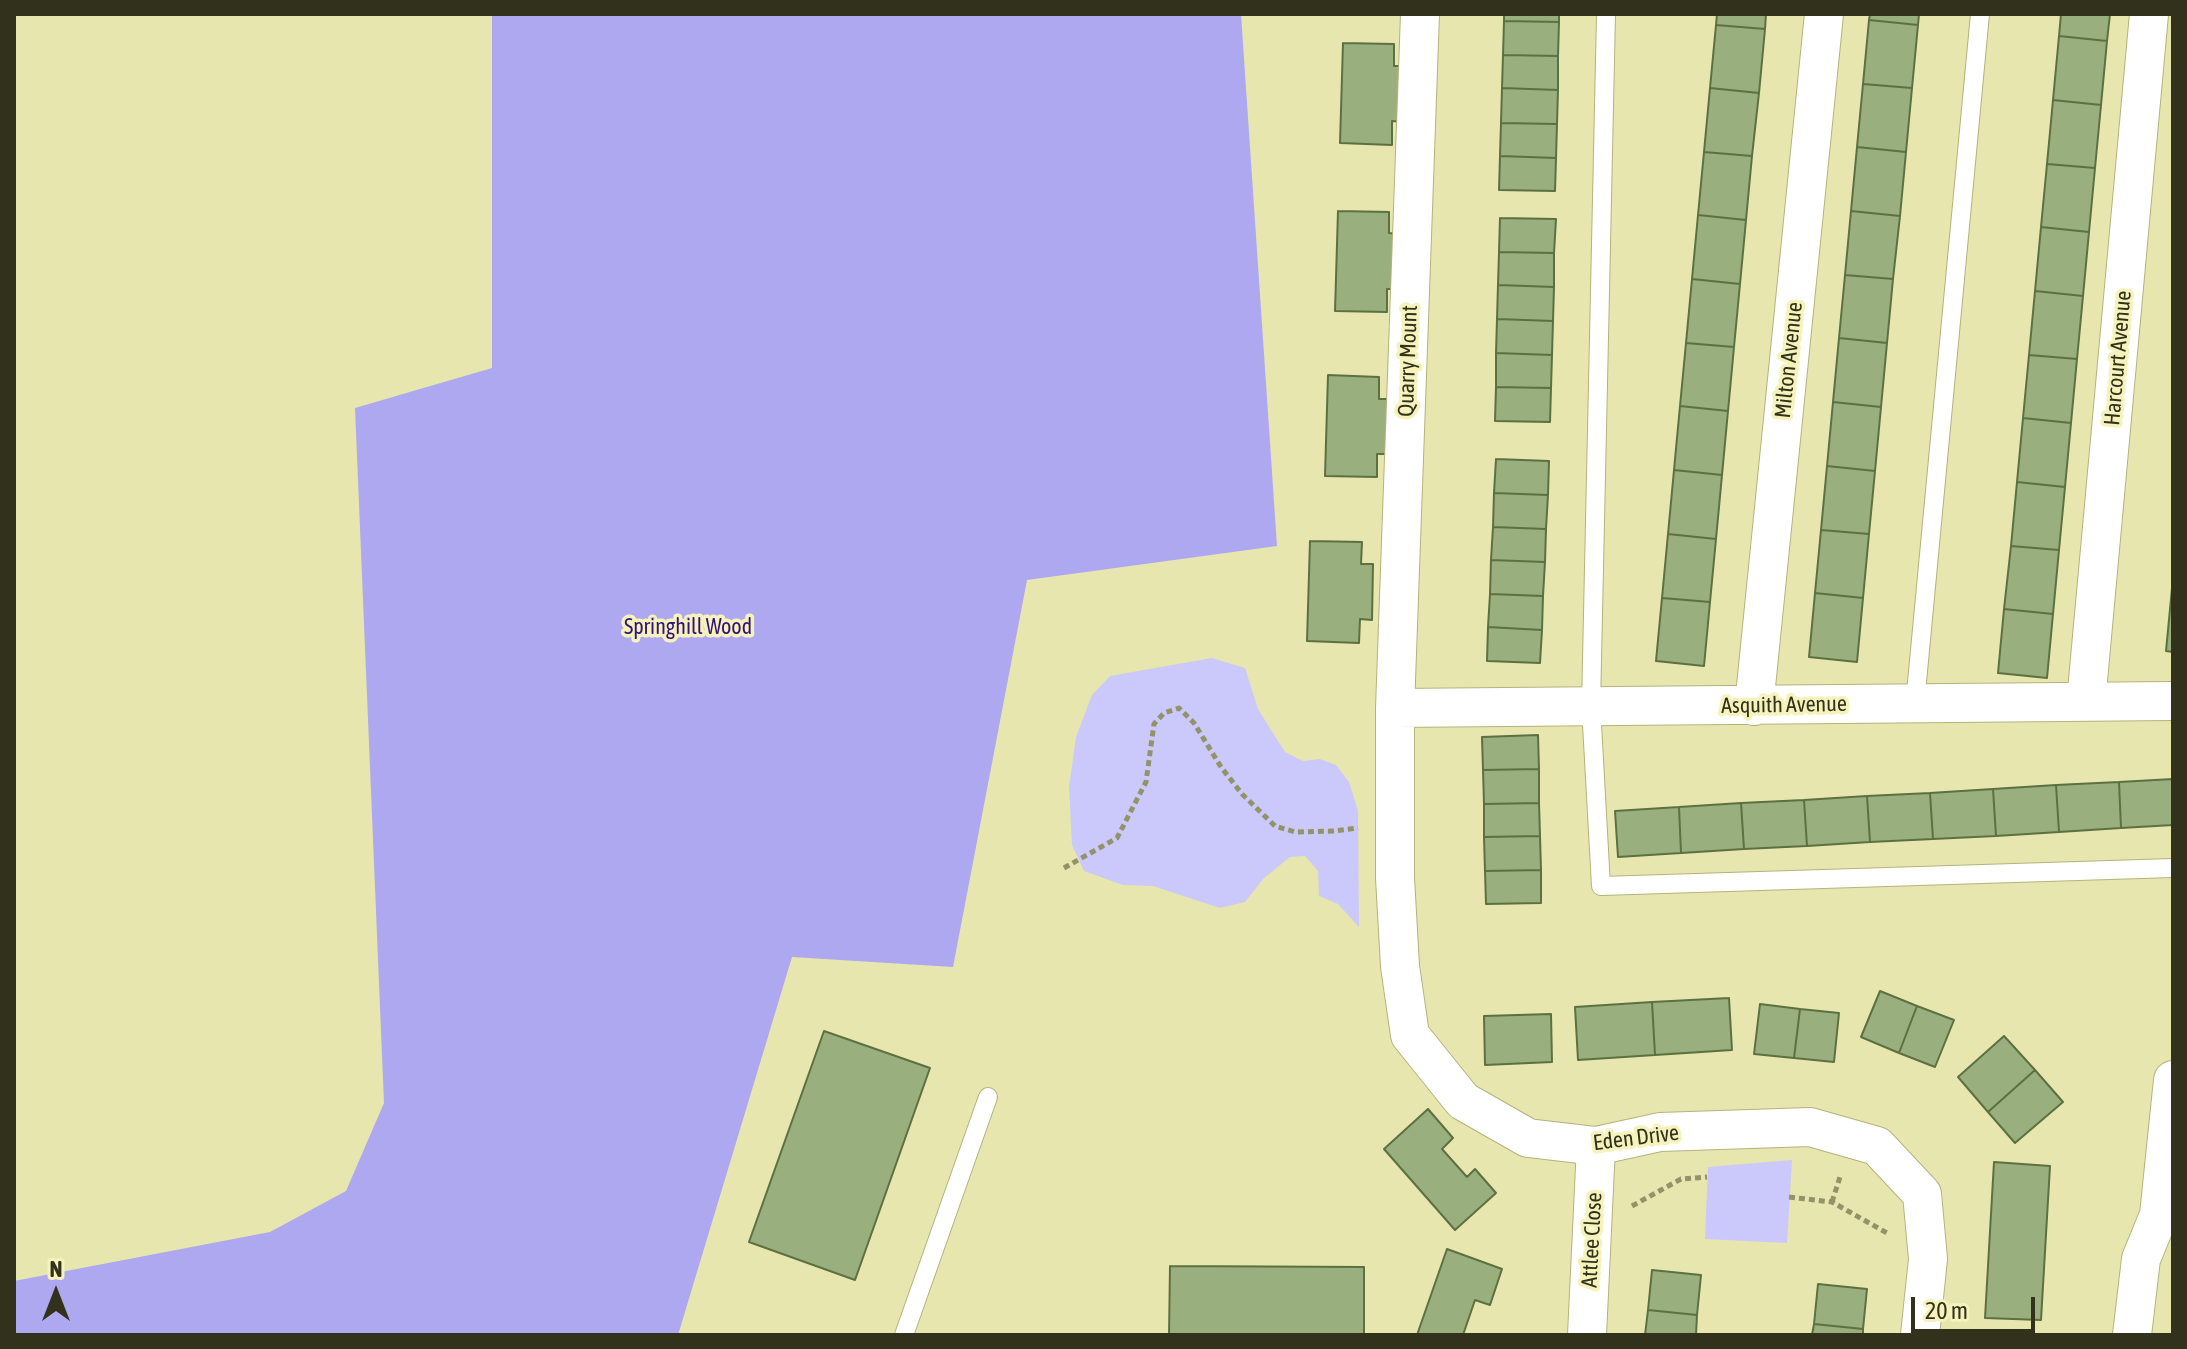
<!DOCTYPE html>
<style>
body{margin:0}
#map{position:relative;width:2187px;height:1349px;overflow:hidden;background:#e7e6ae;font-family:"Asap Condensed",sans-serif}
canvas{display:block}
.frame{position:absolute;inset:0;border:16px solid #32321c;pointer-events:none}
.north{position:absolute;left:16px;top:1253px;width:80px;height:80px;-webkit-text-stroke:6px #f5f3bb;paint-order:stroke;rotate:0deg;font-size:22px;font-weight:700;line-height:32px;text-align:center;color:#32321c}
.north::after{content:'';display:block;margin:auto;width:28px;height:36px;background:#32321c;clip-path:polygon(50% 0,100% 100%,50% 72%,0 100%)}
.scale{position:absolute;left:1911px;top:1297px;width:124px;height:36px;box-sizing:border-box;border:4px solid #32321c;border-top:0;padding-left:10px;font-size:24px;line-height:28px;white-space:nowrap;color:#32321c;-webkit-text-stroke:6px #f5f3bb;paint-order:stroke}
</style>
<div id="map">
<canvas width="2187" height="1349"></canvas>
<div class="frame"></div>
<div class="north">N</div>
<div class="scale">20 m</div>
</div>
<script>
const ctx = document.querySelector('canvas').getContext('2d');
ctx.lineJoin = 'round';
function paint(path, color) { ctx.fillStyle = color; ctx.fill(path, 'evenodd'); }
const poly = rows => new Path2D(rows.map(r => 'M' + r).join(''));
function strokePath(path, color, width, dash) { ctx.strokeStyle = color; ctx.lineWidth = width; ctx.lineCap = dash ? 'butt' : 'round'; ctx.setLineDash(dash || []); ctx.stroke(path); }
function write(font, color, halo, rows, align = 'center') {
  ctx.font = font + ' "Asap Condensed",sans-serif'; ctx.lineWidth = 7; ctx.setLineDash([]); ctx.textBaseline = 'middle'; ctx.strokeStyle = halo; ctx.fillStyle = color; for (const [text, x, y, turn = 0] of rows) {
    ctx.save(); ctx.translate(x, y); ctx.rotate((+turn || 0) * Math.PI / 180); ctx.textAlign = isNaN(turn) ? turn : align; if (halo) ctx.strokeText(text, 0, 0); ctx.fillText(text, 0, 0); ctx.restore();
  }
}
paint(poly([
 [1212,658,1245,668,1258,709,1285,752,1303,761,1320,759,1336,765,1349,782,1358,811,1359,927,1338,904,1319,896,1318,871,1305,856,1290,857,1263,879,1245,902,1220,908,1153,886,1123,885,1084,871,1072,845,1069,787,1076,737,1092,695,1110,676],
 [1792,1160,1787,1243,1705,1239,1708,1167]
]), '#cbc9fb');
paint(poly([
 [492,14,1241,14,1277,546,1027,580,953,967,792,957,678,1335,14,1335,14,1281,270,1232,346,1191,384,1103,355,408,492,368]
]), '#ada8f0');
const building = poly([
 [1504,14,1559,14,1559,22,1504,21,1504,14],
 [1717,14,1766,14,1765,29,1716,25,1717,14],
 [1870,14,1919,14,1918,25,1869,20,1870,14],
 [2061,14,2110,14,2107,41,2059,36,2061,14],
 [1869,20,1918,25,1912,88,1863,84,1869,20],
 [1504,21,1559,22,1558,56,1503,55,1504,21],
 [1716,25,1765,29,1759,93,1710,88,1716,25],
 [2059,36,2107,41,2101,105,2053,100,2059,36],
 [1343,43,1394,44,1394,66,1406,66,1404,122,1392,121,1392,145,1340,143,1343,43],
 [1503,55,1558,56,1558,90,1502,88,1503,55],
 [1863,84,1912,88,1906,152,1857,147,1863,84],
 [1502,88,1558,90,1557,124,1501,123,1502,88],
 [1710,88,1759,93,1752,156,1704,152,1710,88],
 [2053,100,2101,105,2095,168,2047,164,2053,100],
 [1501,123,1557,124,1556,158,1500,156,1501,123],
 [1857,147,1906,152,1900,216,1851,211,1857,147],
 [1704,152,1752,156,1746,220,1698,215,1704,152],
 [1500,156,1556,158,1555,191,1499,190,1500,156],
 [2047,164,2095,168,2089,232,2041,227,2047,164],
 [1338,211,1389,212,1389,233,1401,234,1399,289,1387,289,1387,312,1335,311,1338,211],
 [1851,211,1900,216,1893,279,1845,275,1851,211],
 [1698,215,1746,220,1740,284,1692,279,1698,215],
 [1500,218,1556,219,1554,253,1499,252,1500,218],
 [2041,227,2089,232,2083,296,2035,291,2041,227],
 [1499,252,1554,253,1554,287,1498,285,1499,252],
 [1845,275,1893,279,1887,343,1839,338,1845,275],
 [1692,279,1740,284,1734,347,1686,343,1692,279],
 [1498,285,1554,287,1553,321,1497,319,1498,285],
 [2035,291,2083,296,2077,359,2029,355,2035,291],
 [1497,319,1553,321,1552,355,1496,353,1497,319],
 [1839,338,1887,343,1881,407,1833,402,1839,338],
 [1686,343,1734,347,1728,411,1680,406,1686,343],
 [1496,353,1552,355,1551,388,1496,387,1496,353],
 [2029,355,2077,359,2071,423,2023,418,2029,355],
 [1328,375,1379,377,1379,399,1391,399,1390,454,1377,454,1377,477,1325,476,1328,375],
 [1496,387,1551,388,1550,422,1495,421,1496,387],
 [1833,402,1881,407,1875,471,1827,466,1833,402],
 [1680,406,1728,411,1722,475,1674,470,1680,406],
 [2023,418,2071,423,2065,487,2017,482,2023,418],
 [1496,459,1549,461,1548,495,1494,493,1496,459],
 [1827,466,1875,471,1869,534,1821,530,1827,466],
 [1674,470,1722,475,1716,539,1668,534,1674,470],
 [2017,482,2065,487,2059,550,2011,546,2017,482],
 [1494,493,1548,495,1546,529,1493,527,1494,493],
 [1493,527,1546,529,1545,562,1491,560,1493,527],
 [1821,530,1869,534,1863,598,1815,593,1821,530],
 [1668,534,1716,539,1710,602,1662,598,1668,534],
 [1310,541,1362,542,1361,564,1373,564,1372,620,1360,619,1359,643,1307,641,1310,541],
 [2011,546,2059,550,2053,614,2004,609,2011,546],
 [1491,560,1545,562,1543,596,1490,594,1491,560],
 [2172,588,2173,588,2173,652,2166,651,2172,588],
 [1815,593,1863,598,1857,662,1809,657,1815,593],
 [1490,594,1543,596,1542,630,1488,627,1490,594],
 [1662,598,1710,602,1704,666,1656,661,1662,598],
 [2004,609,2053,614,2047,678,1998,673,2004,609],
 [1488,627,1542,630,1540,663,1487,661,1488,627],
 [1538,735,1539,769,1483,770,1482,737,1538,735],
 [1539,769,1539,803,1484,804,1483,770,1539,769],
 [2173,779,2173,825,2121,828,2119,782,2173,779],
 [2119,782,2121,828,2059,832,2056,785,2119,782],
 [2056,785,2059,832,1996,836,1993,789,2056,785],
 [1993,789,1996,836,1933,839,1930,793,1993,789],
 [1930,793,1933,839,1870,842,1867,796,1930,793],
 [1867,796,1870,842,1807,846,1804,800,1867,796],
 [1804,800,1807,846,1744,849,1741,803,1804,800],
 [1539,803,1540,836,1484,837,1484,804,1539,803],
 [1741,803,1744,849,1681,853,1679,807,1741,803],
 [1679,807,1681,853,1618,857,1615,811,1679,807],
 [1540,836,1541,870,1485,871,1484,837,1540,836],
 [1541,870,1541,903,1486,904,1485,871,1541,870],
 [1880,991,1917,1006,1899,1053,1861,1037,1880,991],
 [1729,998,1732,1050,1655,1055,1652,1002,1729,998],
 [1652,1002,1655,1055,1578,1060,1575,1007,1652,1002],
 [1760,1004,1800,1009,1794,1058,1754,1054,1760,1004],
 [1917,1006,1954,1020,1935,1067,1899,1053,1917,1006],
 [1800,1009,1839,1013,1834,1062,1794,1058,1800,1009],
 [1551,1014,1552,1062,1485,1065,1484,1016,1551,1014],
 [824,1031,930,1068,855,1280,749,1242,824,1031],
 [2004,1036,2035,1070,1988,1112,1958,1077,2004,1036],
 [2035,1070,2063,1102,2015,1143,1988,1112,2035,1070],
 [1428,1109,1453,1138,1442,1149,1467,1177,1475,1169,1496,1193,1455,1230,1384,1149,1428,1109],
 [1994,1162,2050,1166,2041,1320,1985,1318,1994,1162],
 [1447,1249,1502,1269,1490,1305,1475,1300,1463,1335,1417,1335,1447,1249],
 [1170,1266,1364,1267,1364,1335,1169,1335,1170,1266],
 [1652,1270,1701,1275,1697,1315,1648,1310,1652,1270],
 [1818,1284,1867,1289,1863,1329,1814,1324,1818,1284],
 [1648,1310,1697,1315,1696,1335,1645,1335,1648,1310],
 [1814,1324,1863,1329,1863,1335,1812,1335,1814,1324]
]);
paint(building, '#9aaf7e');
strokePath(building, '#5d7041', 2);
const lane = poly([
 [1606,14,1591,706,1601,886,2173,868],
 [1915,703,1980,14],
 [904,1335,988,1097]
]);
const street = poly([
 [1420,14,1395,708,1395,878,1400,966,1410,1035,1463,1101,1528,1138,1596,1146,1660,1132,1810,1127,1877,1146,1922,1194,1928,1259,1920,1335],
 [2086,702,2149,14],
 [1754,706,1824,14],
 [1395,708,2173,701],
 [1587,1335,1596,1146],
 [2132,1335,2141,1259,2159,1215,2173,1080]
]);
strokePath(lane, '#b4b37d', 20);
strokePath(street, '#b4b37d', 40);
strokePath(poly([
 [1064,868,1117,838,1146,782,1154,724,1164,713,1179,708,1194,723,1221,767,1242,794,1275,826,1295,832,1334,831,1358,828],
 [1789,1197,1832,1202,1887,1233],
 [1832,1202,1840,1177],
 [1632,1206,1681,1179,1707,1177]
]), '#93936a', 5, [6, 4]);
strokePath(lane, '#fff', 18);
strokePath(street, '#fff', 38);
write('22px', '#32321c', '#f5f3bb', [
 ["Harcourt Avenue",2118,358,-85],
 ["Milton Avenue",1789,360,-84],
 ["Quarry Mount",1408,361,-88],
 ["Asquith Avenue",1784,705,-1],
 ["Eden Drive",1636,1138,-7],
 ["Attlee Close",1592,1240,-87]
]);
write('22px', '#32117b', '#f5f3bb', [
 ["Springhill Wood",688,627]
]);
</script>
